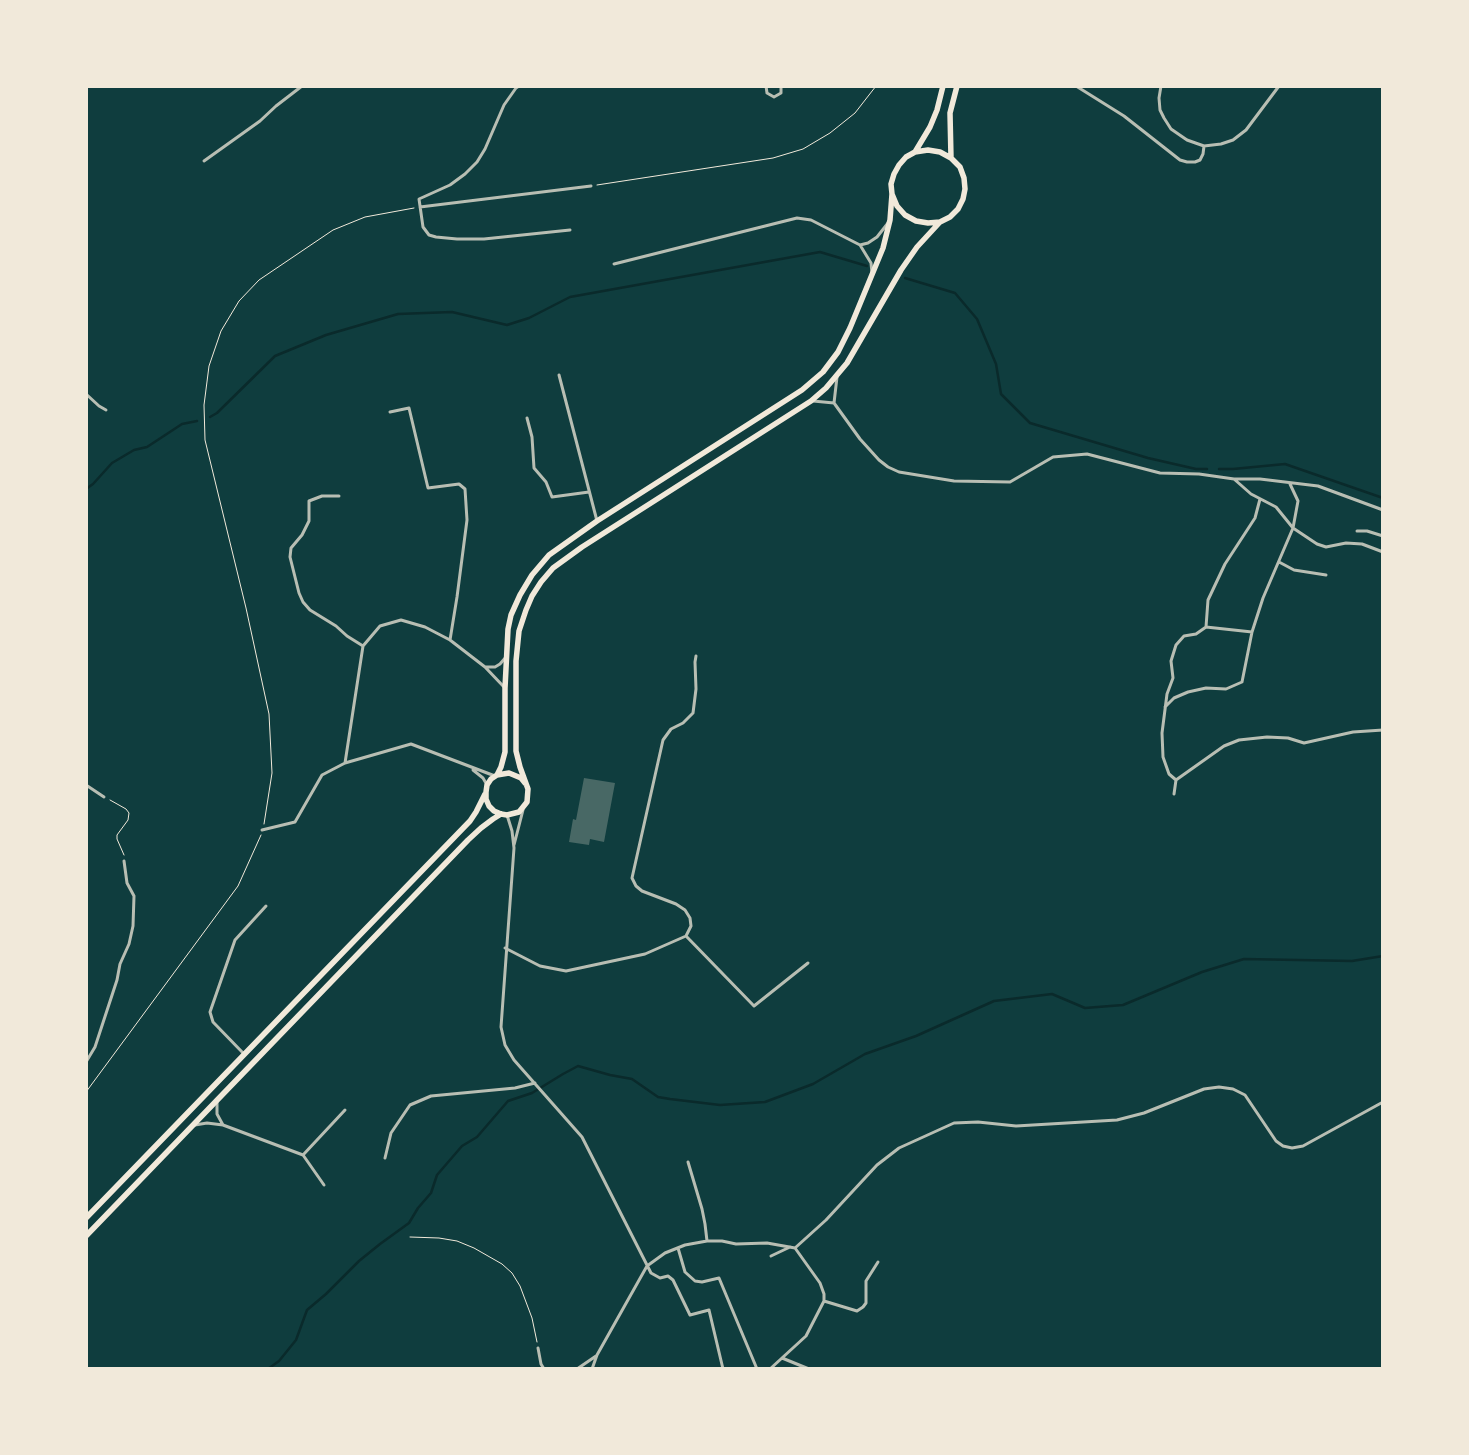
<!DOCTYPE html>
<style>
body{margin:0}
#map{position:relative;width:1469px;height:1455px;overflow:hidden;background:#0f3d3e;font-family:Barlow,sans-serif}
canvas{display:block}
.frame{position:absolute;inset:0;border:88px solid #f1e9da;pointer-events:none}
</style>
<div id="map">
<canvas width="1469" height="1455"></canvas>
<div class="frame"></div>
</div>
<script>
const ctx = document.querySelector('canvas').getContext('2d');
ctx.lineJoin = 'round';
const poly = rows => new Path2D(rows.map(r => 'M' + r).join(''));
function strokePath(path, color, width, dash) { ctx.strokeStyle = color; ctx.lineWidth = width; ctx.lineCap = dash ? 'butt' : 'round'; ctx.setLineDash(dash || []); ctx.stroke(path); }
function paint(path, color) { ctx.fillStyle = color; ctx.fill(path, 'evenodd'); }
strokePath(poly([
 [905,278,955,293,977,319,996,364,1001,394,1030,423,1148,458,1196,469,1207,469],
 [210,417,217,413,275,356,326,335,398,314,452,312,507,325,529,318,570,297,820,252,867,266],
 [1219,469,1233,469,1285,464,1383,498],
 [86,489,93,484,112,463,134,450,147,447,182,424,197,421],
 [268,1369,279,1361,296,1340,307,1310,326,1294,359,1261,380,1244,409,1223,418,1208,431,1193,437,1175,462,1146,477,1137,508,1101,532,1093,563,1074,578,1066,610,1075,632,1079,658,1097,670,1099,720,1105,765,1102,813,1084,865,1054,916,1036,994,1001,1052,994,1085,1008,1123,1005,1202,972,1244,959,1352,961,1383,956]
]), '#0a2a2b', 2.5);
paint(poly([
 [584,778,615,783,604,842,590,839,589,845,569,842,573,819,576,820]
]), '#486865');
strokePath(poly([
 [597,185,773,158,803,149,830,133,855,113,876,86],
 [110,800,126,809,129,813,128,820,117,835,117,839,124,855],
 [264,824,272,773,269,714,246,608,205,440,204,405,209,366,221,331,239,301,259,280,333,230,365,217,414,208],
 [86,1092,238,886,261,835],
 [410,1237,439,1238,457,1241,474,1248,502,1264,512,1273,520,1286,532,1318,537,1342]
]), '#f1e9da', 1);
strokePath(poly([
 [519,86,516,88,504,105,485,149,477,162,465,174,450,185,419,199,423,227,429,235,436,237,457,239,484,239,570,230],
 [766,86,767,93,774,97,781,93,781,86],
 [1076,86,1124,116,1180,160,1187,162,1195,162,1200,160,1203,154,1204,146],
 [1161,86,1159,98,1160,110,1164,118,1171,129,1187,140,1204,146,1221,144,1233,140,1246,130,1279,86],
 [204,161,260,121,276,106,302,86],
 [420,207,591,186],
 [860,245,868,243,877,237,888,223],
 [614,264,797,218,811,220,860,245,871,263,872,273],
 [559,375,597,521],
 [837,377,834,403,860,439,879,460,888,467,899,472,954,481,1010,482,1053,457,1087,454,1160,473,1199,474,1234,479,1260,479,1318,486,1383,510],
 [86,394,99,406,106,410],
 [813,401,834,403],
 [390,412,409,408,428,488,459,484,465,489,467,520,457,597,450,640],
 [527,418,532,437,534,468,546,482,552,497,589,492],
 [1234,479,1251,494,1276,507,1293,528,1317,544,1326,547,1346,543,1362,544,1383,552],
 [339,496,322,496,309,501,309,521,302,535,291,548,290,557,299,593,303,602,310,610,336,626,347,636,363,646],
 [1357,531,1367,531,1383,536],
 [1279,562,1294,570,1326,575],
 [1206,627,1208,600,1225,564,1255,518,1260,499],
 [486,667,495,667,500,664,506,657],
 [1165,707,1174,698,1188,692,1206,688,1226,689,1242,682,1252,632],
 [345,763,363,646,380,626,401,620,425,627,450,640,485,667,504,687],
 [473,770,483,778,487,785],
 [1176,780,1224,746,1239,740,1267,737,1288,738,1304,743,1353,732,1383,730],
 [86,785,104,797],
 [1174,794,1176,780,1169,774,1163,757,1162,733,1167,694,1173,678,1171,661,1176,645,1184,636,1196,634,1206,627,1252,632,1263,598,1293,528,1298,501,1290,484],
 [507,815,512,831,514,848,501,1027,505,1045,514,1060,582,1137,651,1273,660,1278,668,1276,673,1280,690,1315,709,1310,723,1369],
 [262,830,295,822,322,775,345,763,411,744,495,776],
 [514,845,523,810],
 [686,936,691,926,690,918,685,910,676,904,642,891,636,886,632,878,663,740,671,729,683,723,693,713,696,689,695,662,696,656],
 [505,948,540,966,566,971,645,954,686,936,754,1006,808,963],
 [244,1054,213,1022,210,1012,235,940,266,906],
 [86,1062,95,1047,117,980,120,964,129,944,133,926,134,896,127,883,124,861],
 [217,1102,217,1114,223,1125],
 [195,1125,207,1123,223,1125,303,1155,345,1110],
 [303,1155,324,1185],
 [385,1158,391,1133,410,1105,431,1096,515,1088,535,1083],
 [688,1162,702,1209,705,1224,707,1241],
 [678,1248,685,1272,695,1281,702,1282,719,1278,757,1369],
 [795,1248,826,1220,877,1165,899,1148,954,1123,978,1122,1016,1126,1117,1120,1144,1113,1204,1089,1219,1087,1233,1089,1245,1095,1276,1141,1283,1146,1292,1148,1303,1146,1383,1102],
 [771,1256,790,1247],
 [824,1301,857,1311,863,1307,866,1303,866,1281,878,1262],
 [538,1348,541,1364,544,1369],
 [782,1358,809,1369],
 [577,1369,596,1356],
 [592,1369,597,1355,647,1266,665,1253,685,1245,707,1241,722,1241,736,1244,767,1243,795,1248],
 [770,1369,806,1336,824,1301,824,1294,820,1283,795,1248]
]), '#b8beb3', 3);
strokePath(poly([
 [915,152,930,127,937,110,943,86],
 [951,158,950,113,957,86],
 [497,775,501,767,505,752,505,688,508,629,511,615,520,595,532,575,549,555,597,521,802,390,823,372,838,352,850,328,883,248,890,220,892,194,891,184,894,174,899,165,906,157,915,152,928,150,940,152,951,158,960,167,964,178,965,189,963,199,958,209,950,217,940,222,928,223,916,221,905,215,897,206,892,194],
 [525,783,521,778,509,773,497,775,491,779,487,785,486,792,486,799,489,806,494,811,501,814,507,815,519,812,527,802,528,789,520,767,516,751,516,661,519,631,526,610,532,596,541,582,553,568,582,547,811,401,826,388,847,363,901,270,917,247,940,222],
 [86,1218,470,821,476,812,485,794],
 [86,1236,468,840,481,828,493,819,501,814]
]), '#f1e9da', 5.5);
</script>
